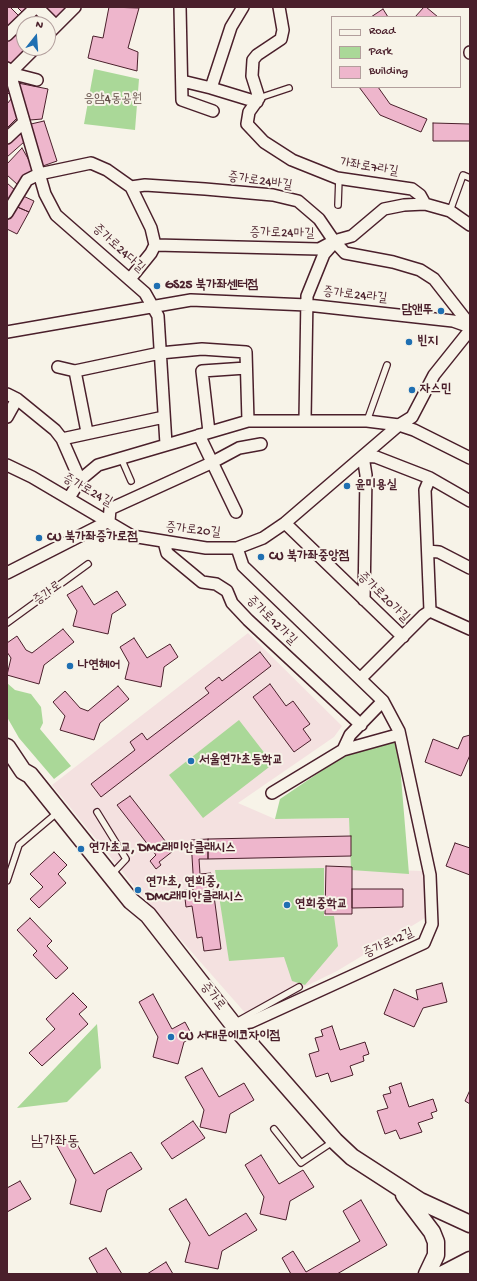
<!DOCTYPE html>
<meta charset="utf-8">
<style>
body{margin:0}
#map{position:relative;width:477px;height:1281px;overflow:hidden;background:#f7f3e8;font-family:"Gochi Hand",sans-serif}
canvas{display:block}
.frame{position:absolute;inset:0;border:8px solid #4a1f2b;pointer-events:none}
.legend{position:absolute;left:331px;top:16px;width:130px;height:72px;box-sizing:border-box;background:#f7f3e8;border:1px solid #b29e9c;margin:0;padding:5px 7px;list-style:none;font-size:12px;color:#4a1f2b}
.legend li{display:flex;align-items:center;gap:8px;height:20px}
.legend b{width:20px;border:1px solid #b29e9c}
.north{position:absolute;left:16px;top:16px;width:40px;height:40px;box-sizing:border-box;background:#f7f3e8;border:1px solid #b29e9c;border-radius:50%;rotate:17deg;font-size:11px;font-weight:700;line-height:16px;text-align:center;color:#4a1f2b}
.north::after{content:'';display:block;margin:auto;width:14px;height:18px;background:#1f6fb2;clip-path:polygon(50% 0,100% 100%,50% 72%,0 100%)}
</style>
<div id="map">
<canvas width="477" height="1281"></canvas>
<div class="frame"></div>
<ul class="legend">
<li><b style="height:5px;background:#f7f3e8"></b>Road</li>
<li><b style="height:11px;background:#aad898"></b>Park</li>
<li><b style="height:11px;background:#eeb6cc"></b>Building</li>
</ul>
<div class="north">N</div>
</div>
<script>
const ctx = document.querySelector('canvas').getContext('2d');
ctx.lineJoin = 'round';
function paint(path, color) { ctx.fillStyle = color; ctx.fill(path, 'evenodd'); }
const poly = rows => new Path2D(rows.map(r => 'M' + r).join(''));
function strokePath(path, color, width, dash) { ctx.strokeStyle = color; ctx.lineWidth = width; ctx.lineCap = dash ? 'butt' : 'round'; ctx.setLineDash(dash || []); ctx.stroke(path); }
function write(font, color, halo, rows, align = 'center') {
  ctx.font = font + ' "Gochi Hand","Poor Story",sans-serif'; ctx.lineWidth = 4; ctx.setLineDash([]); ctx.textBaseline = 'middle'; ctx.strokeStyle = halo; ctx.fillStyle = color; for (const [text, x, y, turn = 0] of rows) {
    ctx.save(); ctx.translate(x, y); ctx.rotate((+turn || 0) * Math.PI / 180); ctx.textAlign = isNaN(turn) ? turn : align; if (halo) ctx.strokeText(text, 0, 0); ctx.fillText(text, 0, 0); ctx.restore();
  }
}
paint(poly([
 [248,633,342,726,334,737,238,803,275,819,349,818,352,869,424,871,425,918,337,971,247,1015,138,891,52,785]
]), '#f4e1e0');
paint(poly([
 [94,69,139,79,135,130,84,124],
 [7,683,15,690,31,694,41,707,43,723,40,729,71,766,54,779,19,738,7,717],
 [239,720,273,764,203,818,169,775],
 [398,741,409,874,351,870,349,818,275,819,280,799,342,757],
 [324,868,324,916,334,916,338,946,305,985,292,981,284,957,229,961,215,870],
 [97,1024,101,1068,67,1102,17,1108]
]), '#aad898');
const building = poly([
 [7,7,10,7,20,17,7,28,7,7],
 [17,7,31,7,24,14,17,7],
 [42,7,70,7,56,21,42,7],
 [109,7,139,8,128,48,138,52,137,71,88,58,93,36,103,38,109,7],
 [424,7,426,7,438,17,415,17,424,7],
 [383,9,388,17,371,17,383,9],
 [36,12,51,26,48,29,48,24,24,24,36,12],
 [19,27,24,32,24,48,28,48,10,66,7,63,7,39,19,27],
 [18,83,48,89,42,119,30,120,18,83],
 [7,87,11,91,7,95,7,87],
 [359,87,378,87,390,104,427,119,421,132,380,115,359,87],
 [12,98,17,118,7,128,7,104,12,98],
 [44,121,57,161,40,167,31,124,44,121],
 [433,123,470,124,470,141,433,141,433,123],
 [21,131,24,142,7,157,7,144,21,131],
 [22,148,34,169,18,185,7,175,7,164,22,148],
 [7,183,16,191,7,200,7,183],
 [21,195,34,201,29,212,15,206,21,195],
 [15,206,29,212,17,234,7,229,7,221,15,206],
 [82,586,94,605,117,591,126,605,112,614,108,634,73,626,77,611,67,595,82,586],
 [63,629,74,642,44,665,39,684,7,675,11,658,7,652,7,643,17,636,26,650,32,653,63,629],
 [134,638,147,658,170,644,178,657,164,667,161,687,125,679,129,663,120,647,134,638],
 [260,652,271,666,101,797,91,784,135,750,130,742,142,733,147,740,209,693,205,688,219,677,222,681,260,652],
 [270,684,286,706,293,701,310,724,303,729,311,740,294,752,253,697,270,684],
 [118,686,129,699,100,723,94,740,60,730,65,716,53,702,65,691,80,708,88,711,118,686],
 [470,735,470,755,461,776,425,762,433,739,458,749,463,737,470,735],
 [130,796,173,851,159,862,161,865,156,869,150,861,156,855,117,805,130,796],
 [351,836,351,856,208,859,208,839,351,836],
 [208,839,208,859,199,859,200,874,211,873,221,949,204,951,202,937,197,938,192,906,186,907,184,890,194,889,191,840,208,839],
 [455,843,470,848,470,875,446,866,455,843],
 [54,852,67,865,58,874,66,883,39,908,30,899,43,887,30,874,54,852],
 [326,866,352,867,352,914,325,914,326,866],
 [352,889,403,889,403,907,352,908,352,889],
 [30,918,52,941,47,946,68,968,56,979,33,955,37,951,17,930,30,918],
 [442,983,447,1002,423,1008,414,1027,384,1014,394,989,418,1000,416,990,442,983],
 [73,993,87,1007,79,1014,88,1024,42,1066,29,1053,55,1029,46,1019,73,993],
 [153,994,172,1029,185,1022,193,1037,184,1042,178,1064,153,1057,158,1037,139,1002,153,994],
 [332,1026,340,1050,365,1042,369,1054,363,1056,364,1061,350,1066,353,1075,331,1082,328,1073,316,1077,309,1054,319,1051,315,1038,323,1036,321,1030,332,1026],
 [202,1068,219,1097,244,1083,254,1100,230,1114,226,1133,200,1127,204,1110,185,1077,202,1068],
 [401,1083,409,1107,433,1099,437,1111,431,1113,433,1118,418,1123,422,1132,400,1139,396,1130,385,1134,377,1111,388,1108,383,1095,391,1093,389,1087,401,1083],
 [470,1090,470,1104,465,1101,470,1090],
 [193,1121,205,1138,172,1159,161,1143,193,1121],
 [73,1137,94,1174,131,1152,142,1169,107,1190,101,1212,70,1204,76,1180,57,1146,73,1137],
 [261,1155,279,1184,303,1170,314,1187,290,1201,286,1220,260,1214,264,1197,245,1165,261,1155],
 [20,1181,31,1199,7,1212,7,1188,20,1181],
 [186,1199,209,1236,246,1213,257,1230,222,1251,218,1269,185,1262,190,1243,169,1209,186,1199],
 [361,1200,387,1245,337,1274,291,1274,282,1258,293,1251,306,1272,360,1241,343,1211,361,1200],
 [106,1248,122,1274,98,1274,89,1258,106,1248],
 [166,1262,173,1274,147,1274,166,1262]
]);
paint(building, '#eeb6cc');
strokePath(building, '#4a1f2b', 1);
const lane = poly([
 [259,98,289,88],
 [338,205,339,178],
 [450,211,463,175,470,178],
 [367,421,387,365],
 [121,458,131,481],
 [7,623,88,564],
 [97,812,126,859,111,875],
 [7,881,19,845,58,812],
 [238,1021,299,987],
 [274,1129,301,1163,334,1141]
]);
const street = poly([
 [37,7,56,26],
 [180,7,182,100,213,111],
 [279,7,283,30,281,39,257,55,253,60,252,76,259,98,249,112,247,124,264,142,292,160,337,178,412,189,420,195,425,204],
 [48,34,75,7],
 [7,35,36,7],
 [470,52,470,53],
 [7,68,10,73,45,194,56,215,145,293,158,316,166,444],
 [10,73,37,80],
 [7,76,35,48],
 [182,81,211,88,257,102],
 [211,88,231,27,243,7],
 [7,138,24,122],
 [131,187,145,185,205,189,273,195,298,201,319,219,334,241,345,253,393,262,420,270,434,279,470,325],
 [7,213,27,180,39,174,91,163,107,170,131,187,151,228,155,245,151,253,130,279],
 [155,245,319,249,334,241,352,236,384,209,404,205,425,204,450,211,470,225],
 [7,332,191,300,307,305,453,321,470,327],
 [58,367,75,371,160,353,202,349,246,352,248,421],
 [75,371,87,432],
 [7,394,17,399,55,430,62,439,80,480],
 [7,417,17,399],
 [305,420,307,296,324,254,332,245],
 [209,432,202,371,246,368],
 [199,435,236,512],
 [62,439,164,417],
 [7,465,32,477,132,536,206,548,237,548,263,538,285,523,399,425,412,417,434,375,470,330],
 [430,478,425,490,430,611],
 [69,498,80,480,98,465,248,421,367,421,399,425,414,430,470,458],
 [109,521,110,509,211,463,239,448,261,444],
 [285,523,403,637],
 [164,542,167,553,202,582,216,584,227,591,232,603,248,620,361,725],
 [428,551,439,552,470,568],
 [7,573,109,521],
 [364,600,366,475,363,456,376,457,430,478,470,501],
 [361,678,424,615,430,611,470,629],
 [343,750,350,735,383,701],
 [272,793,343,750,397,735,399,731],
 [233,1024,251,1022,424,943,432,924,430,875,399,731,383,701,243,566,237,548],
 [461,1265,465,1274]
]);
const secondary = poly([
 [7,747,23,771,30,775,131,901,148,915,236,1028,335,1141,352,1157,420,1201,470,1224],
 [404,1195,432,1232,436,1242,436,1255,427,1274],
 [443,1274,470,1260]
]);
strokePath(lane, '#4a1f2b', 8);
strokePath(street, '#4a1f2b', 14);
strokePath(secondary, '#4a1f2b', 19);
strokePath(lane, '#f7f3e8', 5.5);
strokePath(street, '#f7f3e8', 11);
strokePath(secondary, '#f7f3e8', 16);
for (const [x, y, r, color] of [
 [157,286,4,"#1f6fb2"],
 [441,311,4,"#1f6fb2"],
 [409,342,4,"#1f6fb2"],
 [412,390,4,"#1f6fb2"],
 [347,486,4,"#1f6fb2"],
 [39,538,4,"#1f6fb2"],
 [261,557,4,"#1f6fb2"],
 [70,666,4,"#1f6fb2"],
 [191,761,4,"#1f6fb2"],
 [81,849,4,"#1f6fb2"],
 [138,890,4,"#1f6fb2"],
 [287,905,4,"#1f6fb2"],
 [171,1037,4,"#1f6fb2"]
]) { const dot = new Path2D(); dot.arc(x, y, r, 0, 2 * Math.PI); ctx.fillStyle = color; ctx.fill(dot); strokePath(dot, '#f7f3e8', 1.5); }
write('13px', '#624d46', '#f7f3e8', [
 ["응암4동공원",113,100]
]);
write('13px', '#4a1f2b', '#f7f3e8', [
 ["가좌로7라길",369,168,9],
 ["증가로24바길",260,182,8],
 ["증가로24마길",282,234,1],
 ["증가로24다길",118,249,42],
 ["증가로24라길",355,296,6],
 ["증가로24길",87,491,29],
 ["증가로20길",193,531,6],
 ["증가로",48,594,-36],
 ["증가로20가길",383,598,44],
 ["증가로12가길",271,621,44],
 ["증가로12길",389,944,-25],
 ["증가로",212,997,52]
]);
write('bold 13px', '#4a1f2b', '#f7f3e8', [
 ["GS25 북가좌센터점",165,286],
 ["담앤뚜",433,311,"right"],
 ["빈지",417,342],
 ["자스민",420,390],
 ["윤미용실",355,486],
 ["CU 북가좌증가로점",47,538],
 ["CU 북가좌중앙점",269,557],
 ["나연헤어",78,666],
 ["서울연가초등학교",199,761],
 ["연가초교, DMC래미안클래시스",89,849],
 ["연가초, 연희중,",146,883],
 ["DMC래미안클래시스",146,898],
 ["연희중학교",295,905],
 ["CU 서대문에코자이점",179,1037]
], 'left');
write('15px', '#4a1f2b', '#f7f3e8', [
 ["남가좌동",55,1143]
]);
</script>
